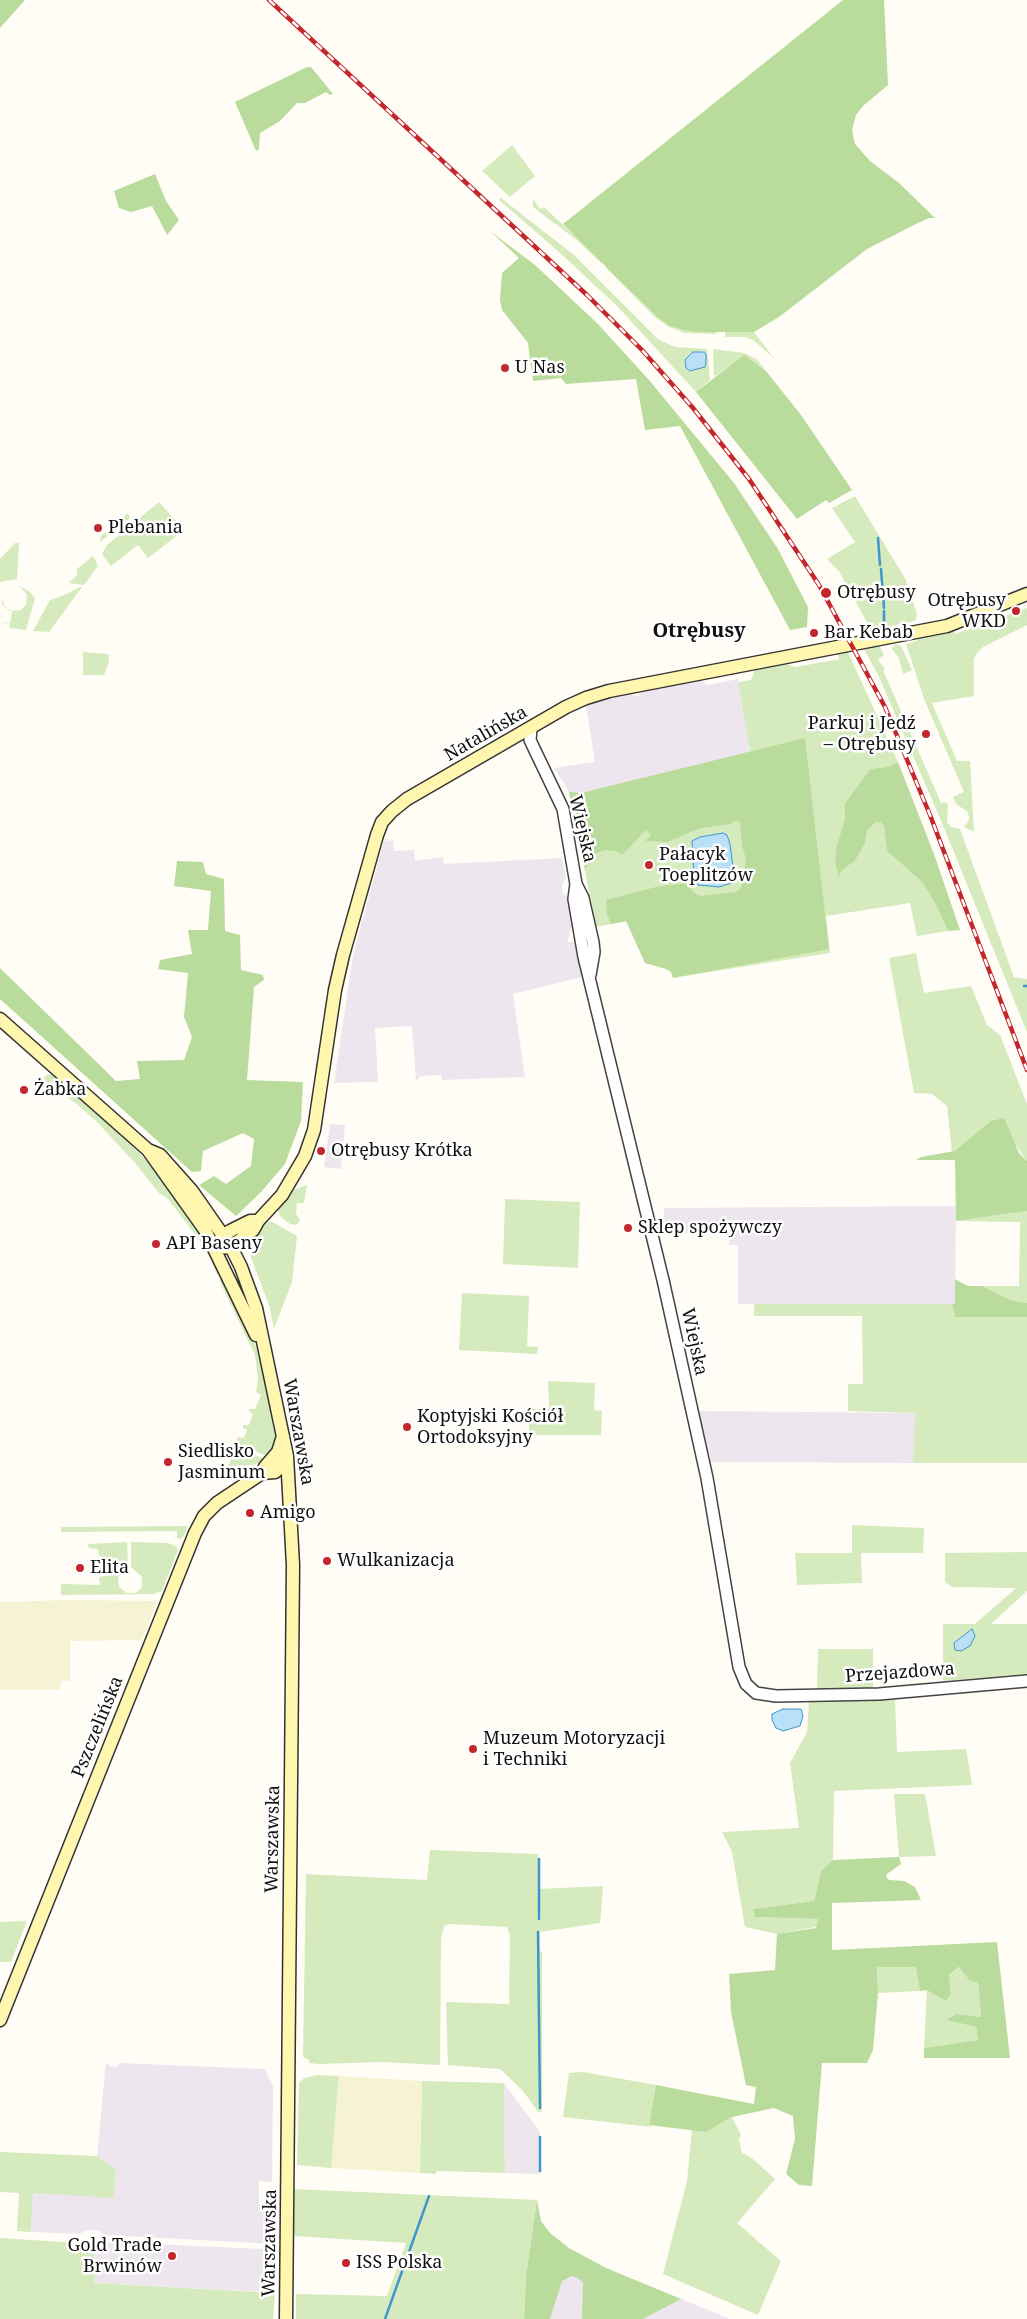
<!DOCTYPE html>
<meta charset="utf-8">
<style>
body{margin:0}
canvas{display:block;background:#fffdf5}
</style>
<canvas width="1027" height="2319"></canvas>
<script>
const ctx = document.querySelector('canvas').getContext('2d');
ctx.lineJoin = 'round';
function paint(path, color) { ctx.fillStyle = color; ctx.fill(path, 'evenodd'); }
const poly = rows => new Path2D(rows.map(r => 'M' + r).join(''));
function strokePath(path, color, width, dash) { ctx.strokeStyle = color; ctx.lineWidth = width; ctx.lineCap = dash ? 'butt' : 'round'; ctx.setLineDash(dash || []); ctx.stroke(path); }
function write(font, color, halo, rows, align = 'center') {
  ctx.font = font + ' "Noto Serif",serif'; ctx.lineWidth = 5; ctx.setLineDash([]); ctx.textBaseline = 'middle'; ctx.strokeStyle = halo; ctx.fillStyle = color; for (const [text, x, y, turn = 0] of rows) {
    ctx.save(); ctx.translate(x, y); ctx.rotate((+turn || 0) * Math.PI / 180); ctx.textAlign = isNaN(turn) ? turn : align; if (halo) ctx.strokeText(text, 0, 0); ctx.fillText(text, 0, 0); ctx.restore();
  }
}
paint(poly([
 [738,679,750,751,720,760,581,793,569,792,554,768,595,762,586,706,609,698,629,694,638,696,643,691,700,680,707,685],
 [393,840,394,851,414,850,415,861,443,857,444,864,562,858,566,877,562,885,563,894,569,897,573,923,567,942,574,942,582,977,513,994,525,1077,442,1080,441,1075,421,1076,416,1081,412,1026,375,1028,378,1082,334,1083,353,955,384,841],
 [330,1124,345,1125,341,1169,324,1167],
 [956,1206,955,1304,738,1304,738,1245,729,1245,729,1236,710,1233,664,1233,664,1208],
 [702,1411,915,1413,913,1463,709,1462,711,1459,709,1450,706,1450,698,1412],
 [106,2062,110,2066,116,2067,120,2063,265,2069,273,2086,272,2182,259,2181,259,2205,276,2206,275,2244,105,2235,99,2231,88,2230,79,2234,31,2232,33,2193,114,2197,116,2169,97,2156],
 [504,2083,540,2132,540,2174,505,2173],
 [107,2242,264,2249,264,2292,94,2283,94,2244,104,2244],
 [542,2242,730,2319,547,2319]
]), '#eee6ef');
paint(poly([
 [67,1600,157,1601,142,1640,70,1641,70,1681,62,1681,59,1690,0,1690,0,1602],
 [339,2076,422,2081,420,2173,331,2168]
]), '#f6f3d4');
paint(poly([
 [512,145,535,176,510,197,482,171],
 [501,198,574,255,658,339,675,347,707,349,710,380,696,392,617,306,559,252,499,200],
 [533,199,540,209,544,207,603,262,601,263,578,241,533,207],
 [608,267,657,317,670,325,683,330,716,332,716,334,685,333,667,326,655,317,606,268],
 [725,332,754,332,774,358,753,340,744,337,725,337],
 [713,349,744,353,756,359,766,370,744,356,714,377],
 [855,496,906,580,917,614,915,621,871,630,839,571,827,559,855,542,832,508],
 [159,502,184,530,148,558,138,545,111,566,102,554,107,545],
 [128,513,130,518,100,542,101,536],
 [15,543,19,543,17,579,0,582,0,559],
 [93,556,98,566,84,585,69,583,77,575,77,569],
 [20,586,30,592,35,598,26,630,9,628,10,624,0,622,10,623,12,612,4,607,2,603,2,599,5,607,12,611,21,610,26,605,27,595],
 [80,587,82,587,49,632,33,631,50,600,62,596],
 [1027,608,1027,625,983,647,977,653,974,659,974,696,932,703,957,761,970,761,974,832,964,827,969,820,968,812,956,804,953,797,964,792,924,699,906,644,917,641,917,637,954,631,955,634],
 [875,644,880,647,884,655,878,660,885,669,883,670,941,803,945,802,948,804,947,822,951,827,960,829,1014,977,1027,979,1027,1032,942,823,879,677,863,647],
 [895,644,901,646,912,670,903,674,899,658,892,649],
 [847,650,898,762,887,767,870,769,845,803,845,819,836,849,835,862,839,876,842,870,855,861,865,843,867,831,876,822,880,822,884,826,887,851,922,882,935,903,948,931,917,936,910,903,826,916,830,953,684,976,648,917,596,927,569,792,581,793,720,760,750,751,738,682,751,680,755,670,785,664,796,667,839,659,837,652],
 [83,652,108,654,109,661,104,675,83,675],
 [916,953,924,993,971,986,987,1025,1000,1035,1027,1104,1027,1161,1013,1141,952,1152,947,1106,932,1094,914,1093,889,958],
 [48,1074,59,1078,117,1130,155,1170,187,1212,224,1271,217,1274,206,1249,168,1199,159,1193,135,1163,97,1122,77,1104,47,1084,44,1078],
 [307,1185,304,1203,297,1203,296,1214,300,1219,299,1222,296,1225,290,1224,280,1216,278,1210,293,1190],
 [505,1199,580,1202,578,1268,503,1264],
 [1027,1211,1027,1303,1013,1301,982,1286,1019,1286,1020,1222,956,1221],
 [271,1221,297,1236,292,1282,274,1329,269,1305,250,1255,252,1235,255,1230],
 [226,1276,249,1326,261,1362,275,1437,271,1454,264,1455,235,1442,238,1437,244,1438,247,1430,243,1428,243,1425,249,1425,253,1414,249,1412,249,1409,255,1409,261,1395,256,1392,258,1378,255,1355,219,1280],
 [462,1293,529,1296,527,1346,538,1347,537,1354,459,1350],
 [754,1304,952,1304,955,1317,1027,1317,1027,1463,913,1463,915,1413,848,1411,848,1384,863,1384,862,1316,754,1316],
 [548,1381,595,1383,594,1410,602,1411,601,1435,529,1435,529,1409,549,1409],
 [237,1447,262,1458,263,1461,236,1472,234,1471,229,1474,231,1476,221,1481],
 [852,1525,924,1528,923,1553,861,1553,862,1583,797,1585,795,1553,852,1553],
 [188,1526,184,1536,180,1539,177,1538,177,1531,61,1532,61,1527],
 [127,1542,128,1566,122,1566,122,1568,110,1568,109,1563,104,1563,99,1556,98,1549,89,1548,88,1544],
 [131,1542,168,1543,177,1547,178,1550,162,1591,153,1594,61,1595,61,1584,100,1585,99,1577,122,1573,118,1577,119,1587,127,1593,136,1593,142,1587,142,1577,131,1567],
 [1027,1552,1027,1591,991,1624,1027,1624,1027,1674,943,1681,943,1624,975,1624,1016,1588,952,1587,945,1582,945,1553],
 [818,1649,873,1649,873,1688,817,1689],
 [895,1698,897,1752,966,1749,972,1785,834,1791,833,1860,821,1871,814,1901,753,1909,755,1917,818,1919,816,1927,777,1934,745,1927,732,1852,722,1832,799,1828,790,1763,807,1732,809,1700],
 [894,1794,925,1794,936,1856,899,1857],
 [430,1850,538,1854,539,1889,603,1886,600,1923,540,1932,540,1951,542,1952,542,2111,539,2113,523,2091,500,2069,448,2065,446,2002,509,2004,510,1936,507,1927,451,1924,444,1926,441,1939,440,2065,381,2062,319,2064,309,2063,309,2060,303,2057,306,1874,427,1880],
 [27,1921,11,1962,0,1962,0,1922],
 [877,1967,917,1967,920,1991,878,1993],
 [960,1967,970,1981,978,1983,981,2017,956,2014,946,2020,976,2027,978,2040,924,2048,927,1990,951,1993,949,1975],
 [583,2072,656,2085,649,2125,651,2127,563,2117,569,2073],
 [317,2075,339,2076,331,2168,297,2165,299,2083,304,2078],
 [422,2081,504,2083,505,2173,437,2171,435,2174,420,2173],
 [732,2117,741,2135,739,2140,742,2153,753,2159,775,2179,737,2223,781,2261,758,2315,663,2274,687,2181,692,2129,706,2132],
 [0,2152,97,2156,116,2169,114,2198,33,2193,31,2232,17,2231,19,2193,0,2192],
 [294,2189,537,2200,526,2276,524,2319,296,2319,296,2294,387,2296,406,2243,294,2236],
 [0,2238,94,2244,94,2283,275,2293,273,2319,0,2319]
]), '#d5ebbd');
paint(poly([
 [0,0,25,0,0,28],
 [843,0,884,0,888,85,863,106,856,115,852,130,855,144,870,161,899,183,935,218,929,218,918,223,867,249,779,317,754,332,699,332,683,330,670,326,657,317,563,224],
 [307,67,311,67,333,94,330,95,326,92,305,103,297,103,280,121,260,133,259,149,256,151,235,102],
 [155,174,166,201,179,220,167,235,152,206,131,212,119,208,114,191],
 [490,231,535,265,597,323,649,380,734,483,778,549,808,607,807,627,790,630,680,426,645,430,636,379,566,384,561,378,533,381,528,343,502,310,500,300,502,273,519,258],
 [744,355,766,371,801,415,852,490,829,503,826,500,797,519,696,392],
 [805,738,829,949,673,978,671,972,666,969,645,963,626,921,611,924,607,914,606,900,656,887,685,883,697,895,701,896,736,892,741,888,746,859,742,845,740,822,737,820,730,824,701,828,667,842,645,841,651,835,646,830,622,855,616,851,604,850,593,855,585,869,569,792,581,793],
 [898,762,934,854,960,930,948,931,935,903,922,882,887,851,884,826,880,822,876,822,867,831,865,843,855,861,842,870,839,877,835,862,836,848,845,819,845,803,870,769,887,767],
 [177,861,203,862,206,874,224,879,225,931,240,935,241,970,263,975,264,980,254,987,247,1080,303,1082,301,1121,285,1164,261,1192,236,1216,199,1185,214,1176,226,1184,251,1166,254,1139,243,1133,203,1151,201,1171,192,1172,0,999,0,968,116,1081,140,1079,137,1061,184,1060,192,1037,184,1017,188,973,158,969,160,960,192,954,188,930,208,930,211,891,174,886],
 [1004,1118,1019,1153,1027,1161,1027,1211,956,1221,955,1160,916,1160,921,1157,955,1151,991,1121],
 [955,1279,968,1286,982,1286,1013,1301,1027,1303,1027,1317,955,1317,952,1304,955,1304],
 [899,1857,901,1864,887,1874,886,1877,889,1880,904,1881,915,1887,921,1900,832,1903,832,1950,997,1942,1010,2058,924,2058,924,2048,978,2040,976,2027,946,2020,956,2014,981,2017,978,1983,970,1981,959,1967,949,1975,951,1993,946,2001,927,1990,920,1991,916,1967,877,1967,878,1993,873,2050,867,2063,822,2063,812,2186,799,2185,786,2174,795,2139,793,2116,774,2108,732,2117,706,2132,649,2125,656,2085,754,2104,756,2087,746,2085,731,2012,729,1974,775,1970,777,1934,816,1928,818,1919,755,1917,753,1909,814,1901,821,1871,833,1860],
 [537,2200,541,2221,550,2233,569,2248,606,2268,681,2299,643,2319,582,2319,583,2283,578,2278,572,2276,562,2281,550,2319,524,2319,526,2276]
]), '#b9dc9c');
const water = poly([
 [693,352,703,352,706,354,706,363,705,367,690,371,686,368,685,360,693,352],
 [723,833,727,835,730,844,735,882,719,887,698,885,694,880,692,841,700,837,723,833],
 [972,1629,975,1636,970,1646,961,1651,955,1650,954,1643,972,1629],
 [783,1709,801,1709,803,1716,800,1726,783,1731,776,1728,772,1720,772,1714,783,1709]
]);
paint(water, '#b9e0f7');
strokePath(water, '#3f96cf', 1);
strokePath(poly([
 [878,538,880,565],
 [881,569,884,608],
 [884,611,884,623],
 [1024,986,1027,986],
 [539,1859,539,1919],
 [538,1932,540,2108],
 [540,2171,540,2137],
 [385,2319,429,2196]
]), '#3f96cf', 2.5);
const tertiary = poly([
 [531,729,530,740,563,809,576,884,583,898,593,942,594,952,590,975],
 [576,884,574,899,584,957,663,1280,707,1478,739,1667,746,1684,756,1693,776,1696,879,1694,1027,1681]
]);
const secondary = poly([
 [0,1019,148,1150,205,1230,256,1335],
 [148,1150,160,1155,192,1191,231,1247,241,1267,256,1308,287,1456,293,1565,286,2319],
 [219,1242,223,1235,232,1230,250,1221,258,1221],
 [216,1248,231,1247,253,1230,258,1221,282,1195,305,1156,314,1130,335,990,343,955,377,835,382,822,392,811,407,799,566,707,586,698,609,691,947,626,1027,594],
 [262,1473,265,1467,278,1452,283,1436],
 [0,2020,195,1533,204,1516,217,1503,262,1473,275,1472,283,1465,287,1456]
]);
strokePath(tertiary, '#444', 14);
strokePath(secondary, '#333', 15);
strokePath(tertiary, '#fff', 11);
strokePath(secondary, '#fff6b0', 12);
const rail = poly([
 [269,0,587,295,642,350,693,408,749,479,819,585,885,707,930,815,1027,1070]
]);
strokePath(rail, '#c4262e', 4.5);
strokePath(rail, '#fff', 2.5, [8]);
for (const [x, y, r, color] of [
 [505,368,5,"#c4262e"],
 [98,528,5,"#c4262e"],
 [826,593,6,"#c4262e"],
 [1016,611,5,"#c4262e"],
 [814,633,5,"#c4262e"],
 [926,734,5,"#c4262e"],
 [649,865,5,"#c4262e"],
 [24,1090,5,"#c4262e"],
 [321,1151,5,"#c4262e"],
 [628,1228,5,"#c4262e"],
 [156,1244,5,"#c4262e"],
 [407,1427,5,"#c4262e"],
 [168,1462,5,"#c4262e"],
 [250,1513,5,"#c4262e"],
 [327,1561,5,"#c4262e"],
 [80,1568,5,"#c4262e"],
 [473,1749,5,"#c4262e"],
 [172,2256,5,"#c4262e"],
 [346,2263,5,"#c4262e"]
]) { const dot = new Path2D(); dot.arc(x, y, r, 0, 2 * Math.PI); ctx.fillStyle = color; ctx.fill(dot); strokePath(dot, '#fff', 2); }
write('18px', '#111', '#fff', [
 ["U Nas",515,368],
 ["Plebania",108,528],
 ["Otrębusy",837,593],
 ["Otrębusy",1006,601,"right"],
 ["WKD",1006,622,"right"],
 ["Bar Kebab",824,633],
 ["Parkuj i Jedź",916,724,"right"],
 ["– Otrębusy",916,745,"right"],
 ["Pałacyk",659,855],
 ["Toeplitzów",659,876],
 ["Żabka",34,1090],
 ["Otrębusy Krótka",331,1151],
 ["Sklep spożywczy",638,1228],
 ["API Baseny",166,1244],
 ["Koptyjski Kościół",417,1417],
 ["Ortodoksyjny",417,1438],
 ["Siedlisko",178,1452],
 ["Jasminum",178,1473],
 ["Amigo",260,1513],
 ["Wulkanizacja",337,1561],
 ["Elita",90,1568],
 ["Muzeum Motoryzacji",483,1739],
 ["i Techniki",483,1760],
 ["Gold Trade",162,2246,"right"],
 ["Brwinów",162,2267,"right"],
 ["ISS Polska",356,2263]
], 'left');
write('18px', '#111', '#fff', [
 ["Natalińska",486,734,-30],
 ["Wiejska",582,829,77],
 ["Wiejska",694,1342,78],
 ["Warszawska",298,1432,80],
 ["Przejazdowa",900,1673,-4],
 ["Pszczelińska",98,1727,-68],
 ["Warszawska",273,1839,-89],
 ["Warszawska",270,2243,-89]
]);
write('bold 20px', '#111', '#fff', [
 ["Otrębusy",699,631]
]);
</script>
